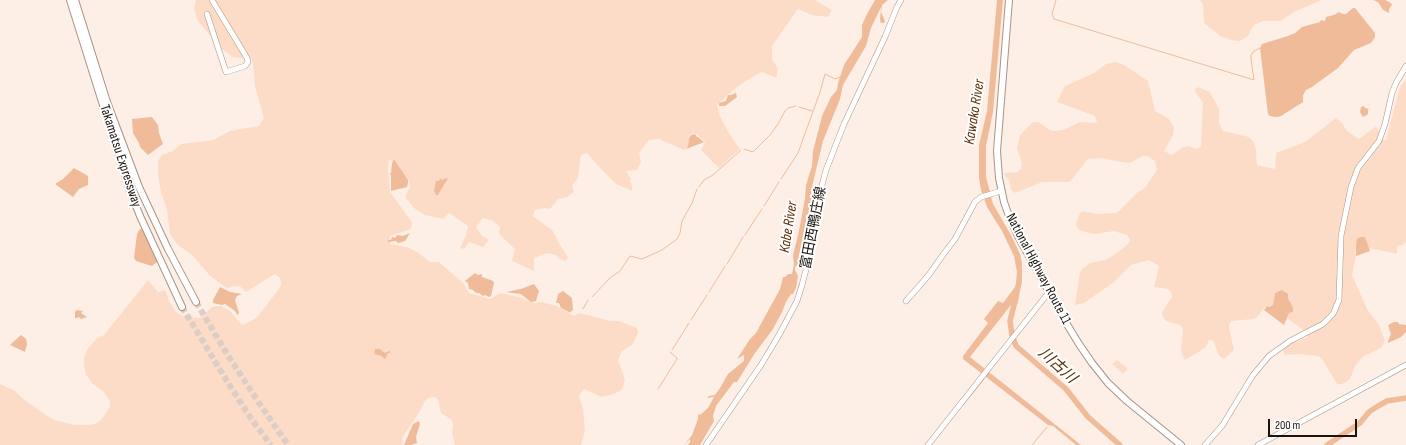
<!DOCTYPE html>
<meta charset="utf-8">
<style>
body{margin:0}
#map{position:relative;width:1406px;height:445px;overflow:hidden;background:#fdefe6;font-family:"Sofia Sans Condensed",sans-serif}
canvas{display:block}
.scale{position:absolute;left:1268px;top:419px;width:89px;height:18px;box-sizing:border-box;border:2px solid #1b140e;border-top:0;padding-left:5px;font-size:12px;line-height:14px;white-space:nowrap;color:#1b140e;-webkit-text-stroke:3px #fff;paint-order:stroke}
</style>
<div id="map">
<canvas width="1406" height="445"></canvas>
<div class="scale">200 m</div>
</div>
<script>
const ctx = document.querySelector('canvas').getContext('2d');
ctx.lineJoin = 'round';
function paint(path, color) { ctx.fillStyle = color; ctx.fill(path, 'evenodd'); }
const poly = rows => new Path2D(rows.map(r => 'M' + r).join(''));
function strokePath(path, color, width, dash) { ctx.strokeStyle = color; ctx.lineWidth = width; ctx.lineCap = dash ? 'butt' : 'round'; ctx.setLineDash(dash || []); ctx.stroke(path); }
function write(font, color, halo, rows, align = 'center') {
  ctx.font = font + ' "Sofia Sans Condensed","Noto Sans JP",sans-serif'; ctx.lineWidth = 4; ctx.setLineDash([]); ctx.textBaseline = 'middle'; ctx.strokeStyle = halo; ctx.fillStyle = color; for (const [text, x, y, turn = 0] of rows) {
    ctx.save(); ctx.translate(x, y); ctx.rotate((+turn || 0) * Math.PI / 180); ctx.textAlign = isNaN(turn) ? turn : align; if (halo) ctx.strokeText(text, 0, 0); ctx.fillText(text, 0, 0); ctx.restore();
  }
}
paint(poly([
 [196,0,815,0,832,10,828,17,812,15,798,9,772,46,772,59,778,69,776,78,762,72,747,80,733,90,717,105,720,116,729,133,740,149,719,168,701,150,705,142,697,134,693,133,689,136,688,146,684,150,659,139,649,140,639,153,641,162,637,170,626,171,631,179,630,182,632,185,632,191,616,184,602,170,587,153,581,155,578,178,572,186,574,192,567,197,558,199,550,209,544,208,535,210,533,216,553,231,560,245,568,257,566,261,559,259,556,255,547,253,534,258,534,271,512,261,515,249,499,234,500,227,493,221,483,218,476,227,482,236,489,240,483,247,469,242,464,249,460,248,466,236,468,226,449,213,443,219,425,215,415,209,405,197,410,187,409,181,396,162,389,160,388,169,390,192,412,222,411,229,390,236,390,244,407,247,417,252,430,262,439,262,463,283,469,293,490,299,500,293,519,297,535,303,541,302,557,306,574,316,579,313,611,321,619,321,637,328,638,333,632,345,622,351,618,360,625,379,622,390,614,394,602,397,584,389,579,396,583,409,585,431,581,445,455,445,452,433,453,425,452,420,441,413,438,399,434,397,428,398,425,401,420,411,402,438,403,445,0,445,0,384,15,391,21,397,47,416,54,420,75,425,88,425,94,424,99,422,104,416,110,407,110,402,104,392,93,384,86,375,84,365,84,358,87,350,91,345,97,338,104,335,148,280,158,292,165,290,170,303,177,313,185,317,200,318,212,307,221,306,230,311,242,325,253,320,259,315,278,290,281,284,280,278,275,274,246,292,241,287,235,286,227,288,210,276,193,256,178,245,170,234,167,210,161,192,158,175,158,161,162,155,173,151,181,144,213,140,230,131,259,126,264,118,255,86,253,63,251,59,233,57,228,54,220,47,198,21,194,9],
 [1199,0,1322,0,1296,11,1280,21,1263,21,1254,25,1248,36,1240,41,1230,40,1220,36,1204,23,1203,4],
 [1116,62,1124,65,1148,81,1155,111,1168,118,1174,127,1173,135,1164,151,1172,155,1183,147,1188,146,1197,149,1201,146,1203,103,1194,90,1198,87,1210,92,1219,109,1219,123,1223,131,1249,137,1253,141,1256,149,1257,165,1275,169,1276,153,1305,142,1336,118,1342,123,1347,131,1359,139,1375,127,1377,127,1382,140,1386,140,1400,87,1406,79,1406,242,1403,245,1397,246,1397,254,1369,248,1366,242,1355,252,1356,256,1352,275,1367,309,1379,325,1385,341,1381,348,1364,356,1361,359,1355,366,1350,379,1346,382,1342,384,1337,384,1322,359,1318,356,1299,354,1285,355,1283,350,1286,346,1308,337,1302,329,1287,318,1290,305,1290,300,1280,292,1275,293,1273,305,1265,307,1257,317,1253,319,1232,321,1229,324,1229,328,1234,350,1224,359,1219,356,1213,340,1209,340,1205,348,1185,360,1181,352,1183,328,1180,325,1166,321,1163,317,1162,312,1172,297,1171,292,1168,289,1154,287,1159,266,1149,260,1131,265,1114,282,1084,303,1075,305,1080,273,1082,269,1090,263,1105,260,1117,253,1128,244,1130,240,1127,235,1114,231,1095,234,1082,231,1078,229,1076,224,1079,215,1082,211,1097,214,1115,213,1119,211,1137,193,1145,188,1157,170,1155,161,1147,156,1143,156,1130,163,1121,162,1102,158,1088,159,1070,182,1042,182,1015,193,1011,190,1009,180,1006,177,1004,173,1018,172,1021,168,1022,163,1017,149,1020,135,1033,122,1038,122,1050,130,1054,131,1063,130,1080,122,1097,123,1095,116,1057,102,1065,86,1094,73,1106,64],
 [1117,360,1128,369,1123,374,1112,364]
]), '#fddcc7');
paint(poly([
 [875,0,888,0,882,5,881,12,885,21,884,23,881,23,880,20,881,7,871,28,866,46,843,85,840,99,823,141,811,191,813,197,808,225,799,255,798,264,795,267,795,270,798,276,796,288,793,294,791,294,786,302,782,312,773,329,755,353,737,382,734,382,716,406,713,416,714,421,700,445,688,445,690,442,690,439,684,445,692,435,698,419,698,414,700,415,708,408,714,397,707,398,709,396,715,395,720,388,728,374,744,361,744,355,737,359,750,339,756,333,780,289,783,277,785,277,788,274,792,274,794,264,793,255,799,231,805,198,806,185,812,166,813,151,822,116,831,97,837,90,838,83,844,65,862,37,862,25,867,14],
 [997,0,1003,0,993,112,986,146,986,177,993,204,1011,235,1020,254,1022,263,1022,282,1017,305,1011,305,970,357,1081,445,1076,445,1053,426,1048,425,963,359,963,356,988,323,984,319,998,301,1003,303,1015,287,1016,283,1017,272,1014,256,1002,231,987,207,981,190,979,178,979,145,987,111],
 [1373,0,1385,0,1391,3,1392,5,1389,9,1389,13,1383,10,1378,2],
 [1353,8,1355,8,1375,33,1375,37,1371,43,1354,50,1338,68,1312,87,1306,90,1303,95,1303,102,1281,116,1277,117,1270,116,1268,114,1260,48,1262,44,1288,36,1295,33,1302,27,1320,22,1321,20,1325,21,1326,17,1334,15,1339,12,1343,14,1346,14],
 [736,93,737,97,725,106,719,106,719,103,726,101,728,95,731,95],
 [1364,106,1365,108,1369,109,1368,110,1368,114,1363,117,1360,112,1361,107],
 [152,117,158,125,159,133,163,144,148,155,140,147,139,143,133,133,132,119],
 [695,134,697,137,698,137,704,142,686,149,688,146,689,138,691,135],
 [394,159,408,180,408,183,407,187,391,191,391,175,389,174,391,173,392,163],
 [74,168,88,176,88,185,79,189,73,197,55,184,63,179],
 [440,178,442,180,447,178,448,178,438,195,436,195,434,191,436,181,439,181],
 [143,228,148,229,161,256,157,262,152,266,136,261,134,258,137,234,140,229],
 [410,233,405,241,398,243,396,241,388,242,388,240,391,240,392,237,395,238,397,235,403,236],
 [1360,237,1365,237,1370,251,1356,256,1356,245,1357,239],
 [475,273,478,275,482,274,482,277,493,281,494,283,491,296,489,297,485,295,483,296,479,293,476,293,473,290,469,289,468,283,465,281],
 [534,284,539,291,536,301,531,302,521,294,506,292,521,289],
 [220,287,230,292,242,294,237,296,235,300,239,313,237,315,235,311,225,304,222,305,213,303,213,300],
 [1282,290,1288,294,1288,298,1293,308,1293,312,1289,313,1284,325,1264,310,1267,306,1269,307,1273,305,1275,293],
 [563,291,572,298,573,310,569,313,569,312,561,308,559,303,556,303,558,294],
 [76,310,83,311,81,313,87,317,81,319,79,317,77,318,75,318,75,313],
 [1394,322,1398,322,1399,324,1406,325,1406,332,1401,337,1388,343,1388,341,1391,334,1388,325],
 [21,335,26,339,27,344,25,352,10,345],
 [375,349,380,349,385,353,389,351,391,352,387,354,386,358,384,359,382,356,374,354],
 [419,421,420,424,416,437,417,443,411,445,404,445,413,424]
]), '#efbb99');
strokePath(poly([
 [1056,0,1052,14,1054,19,1254,80,1251,59,1251,55,1254,51,1260,48],
 [799,107,812,111],
 [744,149,753,152,770,135,778,124,785,111,788,108,796,106],
 [781,179,798,153,820,92,825,74,835,79,840,77],
 [699,187,704,180,713,175,741,150],
 [764,206,779,182],
 [745,235,762,209],
 [727,264,743,237],
 [709,292,725,266],
 [592,297,610,278,620,271,630,256,642,259,662,250,677,239,680,233,682,221,692,203,697,189],
 [583,309,588,300],
 [691,320,707,295],
 [672,350,689,323],
 [658,389,677,359,677,358,670,352],
 [964,404,984,379],
 [1032,445,1047,427]
]), '#efbb99', 1);
strokePath(poly([
 [1016,297,1010,321,1012,335,1016,346,1066,389,1088,417,1120,445],
 [1327,445,1360,423,1369,412,1378,406,1387,401,1406,398]
]), '#efbb99', 5.5);
strokePath(poly([
 [196,302,227,354,259,403,288,445],
 [182,307,230,386,252,420,271,445]
]), '#dbcec6', 6, [6, 3]);
const secondary = poly([
 [207,14,226,72,245,66,248,62,247,58,212,0],
 [906,301,928,276,945,252,955,239,975,202,981,197,1001,191],
 [706,445,761,365,779,335,797,301,802,285,809,258,822,185,826,170,844,124,885,37,897,7,901,0],
 [928,445,1049,292],
 [1205,445,1222,426,1253,375,1269,356,1290,341,1323,324,1333,314,1339,300,1341,236,1351,187,1358,168,1379,141,1385,124,1392,93,1396,83,1406,66],
 [1258,445,1406,365]
]);
const highway = poly([
 [70,0,130,191,140,216,182,307],
 [75,0,107,102,139,187,168,249,196,302],
 [1009,0,997,151,999,178,1004,202,1009,216,1018,236,1068,326,1079,344,1092,363,1108,383,1127,401,1181,445]
]);
strokePath(secondary, '#a89385', 6);
strokePath(highway, '#a89385', 8);
strokePath(secondary, '#fff', 5);
strokePath(highway, '#fff', 6);
write('14px', '#1b140e', '#fff', [
 ["Takamatsu Expressway",120,156,72],
 ["富田西鴨庄線",814,228,-79],
 ["National Highway Route 11",1038,269,62]
]);
write('italic 15px', '#5b2d03', '#fff', [
 ["Kawako River",975,112,-81],
 ["Kabe River",789,227,-81],
 ["川古川",1057,366,42]
]);
</script>
